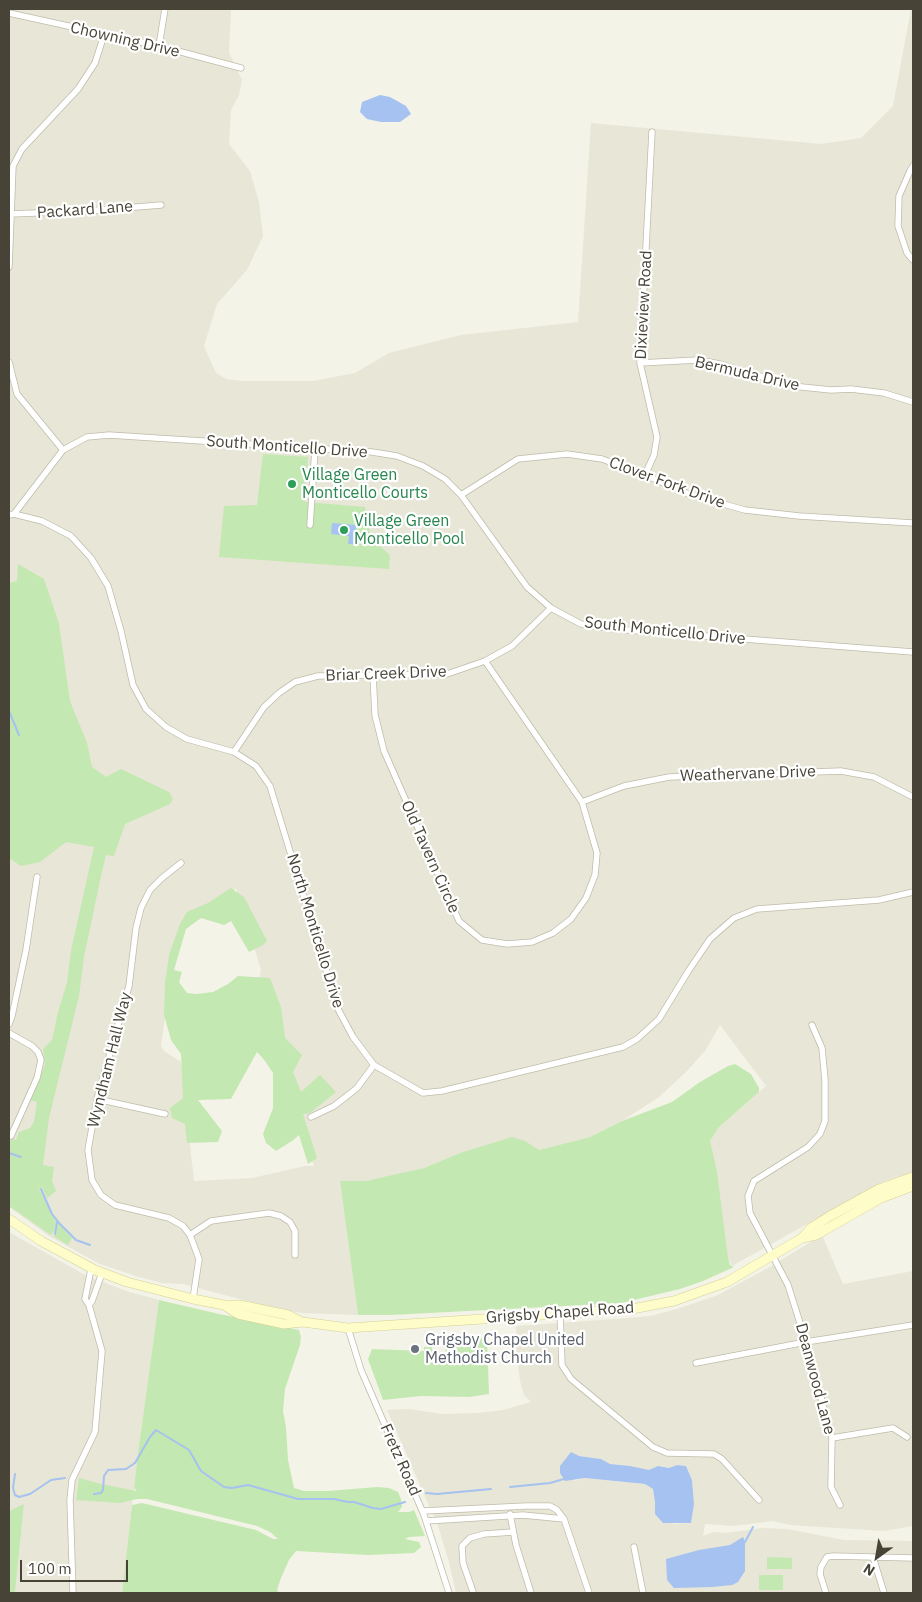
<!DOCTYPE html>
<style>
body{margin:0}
#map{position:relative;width:922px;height:1602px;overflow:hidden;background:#f4f3e8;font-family:"IBM Plex Sans",sans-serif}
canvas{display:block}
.frame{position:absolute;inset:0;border:10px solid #474437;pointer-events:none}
.north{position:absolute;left:852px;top:1532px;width:50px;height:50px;-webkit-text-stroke:4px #fff;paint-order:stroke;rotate:212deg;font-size:14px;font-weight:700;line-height:20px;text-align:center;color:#474437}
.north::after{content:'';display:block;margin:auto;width:18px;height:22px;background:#474437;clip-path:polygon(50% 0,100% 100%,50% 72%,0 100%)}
.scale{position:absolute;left:20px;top:1560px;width:108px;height:22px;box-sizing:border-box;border:2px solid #474437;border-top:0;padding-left:6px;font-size:15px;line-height:18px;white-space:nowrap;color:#474437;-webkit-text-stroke:4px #fff;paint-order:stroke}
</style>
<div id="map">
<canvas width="922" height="1602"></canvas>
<div class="frame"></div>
<div class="north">N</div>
<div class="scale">100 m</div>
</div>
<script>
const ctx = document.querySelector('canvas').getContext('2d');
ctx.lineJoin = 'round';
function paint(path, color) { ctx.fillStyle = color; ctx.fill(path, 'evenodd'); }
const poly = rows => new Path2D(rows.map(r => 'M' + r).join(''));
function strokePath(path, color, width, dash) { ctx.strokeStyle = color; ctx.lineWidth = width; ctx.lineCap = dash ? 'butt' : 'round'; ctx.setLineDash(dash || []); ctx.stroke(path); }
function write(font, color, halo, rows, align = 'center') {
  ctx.font = font + ' "IBM Plex Sans",sans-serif'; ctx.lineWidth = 4.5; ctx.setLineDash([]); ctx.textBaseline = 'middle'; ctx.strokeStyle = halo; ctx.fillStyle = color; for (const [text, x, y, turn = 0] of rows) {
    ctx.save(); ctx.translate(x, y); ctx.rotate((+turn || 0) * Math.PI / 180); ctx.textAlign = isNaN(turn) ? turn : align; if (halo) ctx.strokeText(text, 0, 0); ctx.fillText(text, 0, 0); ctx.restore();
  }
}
paint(poly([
 [9,9,231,9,229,53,242,80,239,95,231,110,229,144,250,171,259,202,263,236,247,270,217,304,204,346,216,373,227,379,241,381,313,381,355,373,389,353,461,335,578,322,591,123,822,144,861,138,893,106,911,9,913,9,913,1172,884,1181,732,1266,728,1257,717,1171,710,1148,710,1141,719,1127,766,1086,720,1025,705,1051,687,1071,659,1097,622,1121,590,1137,539,1150,460,1153,424,1168,389,1177,366,1181,340,1181,358,1315,302,1313,277,1309,183,1284,162,1283,139,1277,100,1264,85,1256,49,1236,9,1207,9,835,101,806,9,593],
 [236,888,261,970,259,979,273,1049,314,1166,305,1166,252,1178,194,1181,181,1062,164,1051,161,1046,173,961,184,925,224,901],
 [9,1232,85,1275,126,1291,159,1300,138,1453,122,1593,15,1593,24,1505,9,1511],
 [822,1235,843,1284,913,1271,913,1526,884,1531,790,1525,773,1521,733,1526,705,1524,703,1536,713,1532,726,1533,762,1528,787,1529,844,1540,913,1541,913,1593,456,1593,449,1562,438,1526,387,1410,410,1409,442,1414,478,1413,503,1410,531,1402,524,1395,520,1381,516,1345,516,1326,629,1318,650,1316,677,1309,718,1295,768,1268],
 [571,1453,579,1456,601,1459,609,1464,630,1466,649,1471,658,1466,669,1468,677,1465,686,1466,692,1480,694,1504,691,1523,674,1524,655,1514,655,1502,653,1489,645,1484,585,1478,574,1481]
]), '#e8e6d6');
paint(poly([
 [263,454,308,457,305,502,365,507,371,538,390,555,389,569,219,557,224,506,257,505],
 [18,564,44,579,59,624,70,701,87,743,92,767,106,777,121,769,169,792,173,799,170,804,125,824,114,856,106,855,101,876,84,957,79,996,49,1118,43,1165,54,1167,52,1181,56,1191,47,1198,42,1187,39,1189,56,1221,54,1231,51,1235,54,1236,56,1235,57,1222,72,1238,68,1245,51,1235,9,1206,9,1142,12,1139,16,1140,19,1132,30,1128,34,1122,37,1102,30,1100,45,1065,43,1049,52,1040,58,1012,67,983,71,951,94,847,66,842,40,862,21,866,9,858,9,583,17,581],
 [231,888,244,897,267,941,263,945,249,952,231,921,224,925,201,918,186,929,174,970,182,972,179,982,187,993,197,994,213,992,228,984,238,976,270,978,281,1007,285,1038,302,1055,293,1072,301,1092,320,1075,336,1092,310,1113,303,1114,317,1158,308,1164,299,1135,292,1141,276,1151,266,1143,263,1134,273,1108,273,1073,265,1061,257,1052,231,1099,198,1100,222,1131,218,1142,187,1143,185,1124,172,1118,170,1108,183,1098,181,1054,171,1040,164,1015,165,983,169,955,180,924,187,912,208,903],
 [735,1064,751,1074,759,1088,759,1092,719,1127,710,1141,717,1171,728,1257,730,1265,734,1267,703,1281,680,1289,621,1303,391,1315,358,1315,340,1181,366,1181,424,1168,460,1153,512,1137,525,1141,539,1150,590,1137,622,1121,672,1102,700,1082,728,1066],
 [159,1300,219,1314,299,1330,301,1337,300,1345,285,1389,283,1411,286,1427,288,1460,294,1488,304,1491,328,1491,377,1487,389,1488,398,1492,401,1499,402,1507,398,1512,409,1512,414,1510,425,1536,409,1537,405,1539,419,1542,421,1547,414,1553,368,1555,296,1551,289,1560,281,1578,277,1590,279,1593,122,1593,132,1505,142,1503,256,1530,273,1539,278,1539,270,1532,257,1526,147,1499,137,1499,120,1503,76,1500,79,1478,101,1484,137,1491,134,1488,138,1453],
 [487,1337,489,1394,469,1397,421,1396,383,1400,368,1359,372,1349,424,1351,424,1347,432,1347,433,1359,445,1364,446,1340],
 [24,1504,15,1593,9,1593,9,1511],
 [767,1557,792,1558,792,1569,767,1569],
 [759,1575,783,1575,783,1590,759,1590]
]), '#c4e8b1');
paint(poly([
 [380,95,390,97,406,106,411,114,400,122,381,122,367,119,360,112,362,102],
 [332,523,356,525,355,544,348,544,349,536,331,534],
 [571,1452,579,1456,601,1459,610,1464,630,1466,649,1470,658,1466,669,1468,677,1465,686,1466,692,1480,694,1504,691,1523,663,1523,655,1514,655,1502,653,1489,645,1484,585,1478,565,1481,560,1473,560,1466],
 [743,1537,745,1542,745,1571,738,1582,732,1585,712,1587,674,1588,667,1580,666,1559,699,1550,730,1545]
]), '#a5c2f0');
strokePath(poly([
 [9,711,19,735],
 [9,1153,21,1157],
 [41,1189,52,1214,60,1224,76,1240,90,1245],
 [55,1234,57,1222],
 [15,1474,13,1488,15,1495,19,1497,30,1494,51,1480,65,1478],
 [510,1487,550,1483,564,1479],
 [426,1493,437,1494,491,1489],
 [94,1494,101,1493,103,1490,104,1476,108,1470,126,1469,135,1463,150,1437,156,1430,189,1450,201,1471,224,1487,232,1488,248,1485,298,1499,334,1499,348,1502,354,1502,373,1508,381,1509,405,1502],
 [745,1542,753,1527]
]), '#a5c2f0', 2);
const street = poly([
 [9,13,159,46,241,68],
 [159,46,165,9],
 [913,166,910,171,899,196,898,226,907,253,913,260],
 [10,214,87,211,161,205],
 [9,267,13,166,22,149,78,89,95,63,104,35],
 [9,362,17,394,63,450],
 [640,363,698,360,720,364,792,386,831,390,851,389,884,393,913,402],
 [645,475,654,455,657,437,640,363,652,132],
 [461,495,518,459,567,454,602,459,645,475,691,495,745,510,799,516,913,523],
 [14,514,63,450,87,437,109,435,372,452,397,456,423,466,445,479,461,495,527,587,551,608,581,624,614,629,913,652],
 [9,515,14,514,42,521,71,536,91,558,108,586,121,631,133,685,146,709,166,727,187,739,234,752,256,766,270,786,338,1009,353,1037,374,1065,423,1093,442,1091,623,1047,637,1039,659,1019,689,970,710,939,734,918,757,909,879,900,913,892],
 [310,525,315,449],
 [373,675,375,715,384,751,459,921,482,940,507,944,532,942,553,933,571,919,586,898,595,875,597,853,582,802,485,661],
 [234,752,264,707,279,693,295,682,318,676,447,674,485,661,512,646,551,608],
 [582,802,624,786,669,777,841,771,874,777,913,797],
 [181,863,162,878,150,890,141,908,136,928,129,986,97,1099,88,1150,92,1180,101,1195,115,1205,169,1218,183,1226,190,1235,199,1259,193,1299],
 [9,1024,12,1016,26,950,37,877],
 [812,1025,822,1048,825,1080,825,1121,820,1134,808,1147,754,1181,748,1196,750,1213,788,1285,806,1342,832,1438,831,1487,840,1505],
 [9,1033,32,1046,38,1052,41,1060,37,1078,11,1136],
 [97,1099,165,1114],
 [311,1117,334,1106,357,1088,374,1065],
 [190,1235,211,1221,269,1213,281,1216,290,1222,295,1231,295,1255],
 [89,1305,92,1301,102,1273],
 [560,1313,562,1365,571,1379,653,1447,667,1453,714,1454,722,1459,759,1500],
 [348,1328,361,1370,424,1515,449,1593],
 [696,1363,806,1342,913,1325],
 [832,1438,893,1428,907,1437],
 [423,1511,526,1506,550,1506,557,1510,564,1519,589,1593],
 [510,1514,516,1545,531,1593],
 [426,1521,523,1515,564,1519],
 [634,1547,643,1593],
 [873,1557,884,1593],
 [473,1592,463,1563,462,1546,470,1538,484,1534,513,1532],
 [73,1593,70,1500,72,1480,95,1432,102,1351,89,1305,85,1299,91,1269],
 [826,1593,820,1574,821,1567,827,1557,833,1556,913,1558]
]);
const secondary = poly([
 [9,1219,41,1241,95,1270,127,1282,193,1299,224,1305,240,1305,288,1315,300,1321],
 [802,1238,816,1235,881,1198,913,1186],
 [224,1305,238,1314,284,1324,303,1322,348,1328,632,1309,674,1301,727,1282,802,1238,811,1228,830,1216,879,1189,913,1177]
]);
strokePath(street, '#bfbcaa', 7);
strokePath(secondary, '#d3d098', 10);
strokePath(street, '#fff', 5.5);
strokePath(secondary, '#fefcc8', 9);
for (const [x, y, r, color] of [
 [292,484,5,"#2e9e5b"],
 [344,530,5,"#2e9e5b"],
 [415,1349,5,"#6b7280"]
]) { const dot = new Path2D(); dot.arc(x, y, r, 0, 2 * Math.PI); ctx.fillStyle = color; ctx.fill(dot); strokePath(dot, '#fff', 2); }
write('16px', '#474437', '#fff', [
 ["Chowning Drive",125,40,13],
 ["Packard Lane",85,210,-4],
 ["Dixieview Road",644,305,-87],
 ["Bermuda Drive",747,374,13],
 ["South Monticello Drive",287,447,4],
 ["Clover Fork Drive",667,483,20],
 ["South Monticello Drive",665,631,6],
 ["Briar Creek Drive",386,674,-2],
 ["Weathervane Drive",748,774,-2],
 ["Old Tavern Circle",430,857,66],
 ["North Monticello Drive",315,931,73],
 ["Wyndham Hall Way",110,1060,-76],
 ["Grigsby Chapel Road",560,1313,-4],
 ["Deanwood Lane",815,1379,75],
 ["Fretz Road",400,1460,66]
]);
write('16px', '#27864d', '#fff', [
 ["Village Green",302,475],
 ["Monticello Courts",302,493],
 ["Village Green",354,521],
 ["Monticello Pool",354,539]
], 'left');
write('16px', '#5b616d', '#fff', [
 ["Grigsby Chapel United",425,1340],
 ["Methodist Church",425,1358]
], 'left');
</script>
